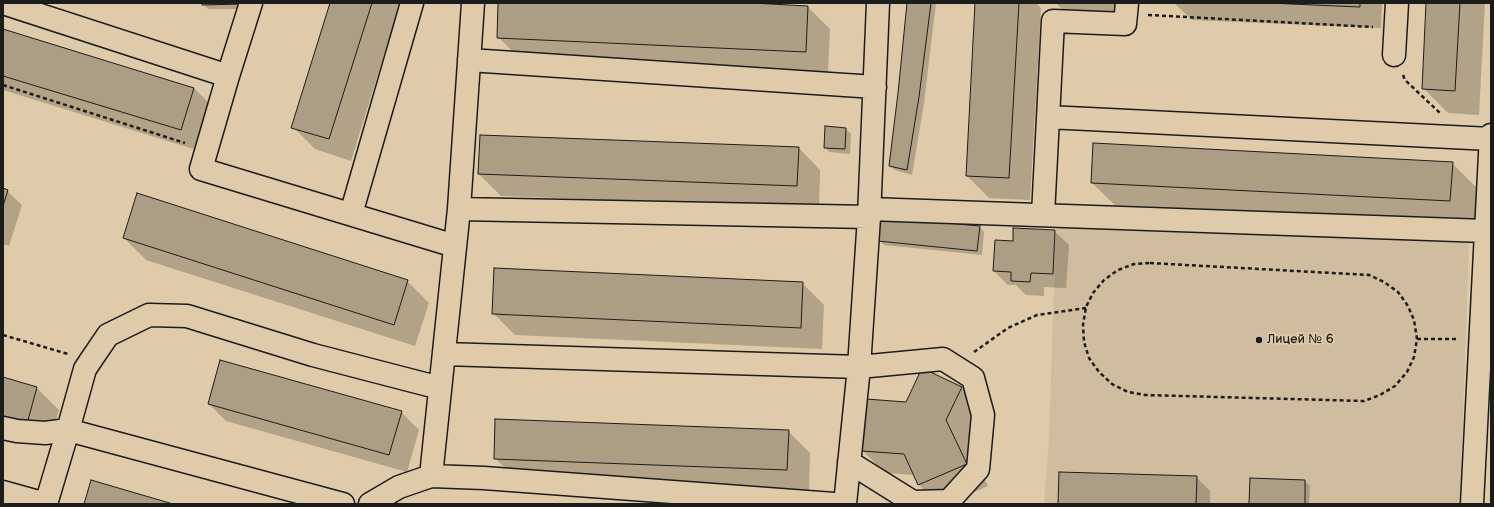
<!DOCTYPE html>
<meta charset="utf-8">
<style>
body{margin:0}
#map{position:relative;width:1494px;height:507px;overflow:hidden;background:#dfcbaa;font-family:"Balsamiq Sans",sans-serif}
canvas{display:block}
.frame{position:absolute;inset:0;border:4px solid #1c1c1c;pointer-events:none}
</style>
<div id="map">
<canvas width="1494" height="507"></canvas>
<div class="frame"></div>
</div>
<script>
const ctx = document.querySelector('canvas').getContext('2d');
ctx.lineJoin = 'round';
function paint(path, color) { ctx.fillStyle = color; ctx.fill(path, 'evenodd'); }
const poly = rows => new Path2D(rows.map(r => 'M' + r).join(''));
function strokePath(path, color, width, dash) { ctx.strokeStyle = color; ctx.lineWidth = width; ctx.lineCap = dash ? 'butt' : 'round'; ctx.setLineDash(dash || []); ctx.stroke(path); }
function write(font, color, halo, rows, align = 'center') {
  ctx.font = font + ' "Balsamiq Sans",sans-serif'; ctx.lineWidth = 3.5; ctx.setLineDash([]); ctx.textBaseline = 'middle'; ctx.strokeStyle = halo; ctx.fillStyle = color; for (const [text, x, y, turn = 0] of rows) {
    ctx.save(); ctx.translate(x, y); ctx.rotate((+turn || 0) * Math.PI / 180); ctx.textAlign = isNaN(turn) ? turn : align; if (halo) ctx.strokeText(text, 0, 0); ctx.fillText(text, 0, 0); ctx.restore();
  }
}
paint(poly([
 [1056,228,1469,242,1460,504,1044,504,1049,437]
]), '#d0bd9f');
paint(poly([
 [203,3,247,3,247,9,208,9],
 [331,3,400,3,351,161,315,149,293,127],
 [499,3,729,3,808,7,830,29,828,73,520,59,498,37],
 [908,3,936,3,924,103,912,175,895,170,890,166],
 [976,3,1036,3,1041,8,1030,200,989,198,967,176],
 [1056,3,1117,3,1115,25,1075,23],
 [1174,3,1382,3,1381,28,1192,20],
 [1427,3,1485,3,1479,115,1448,113,1423,88],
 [3,30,194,88,216,110,203,152,3,90],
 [846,129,851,134,850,154,829,152,825,147],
 [799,148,820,170,819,208,501,196,479,174],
 [1452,163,1477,188,1475,226,1117,207,1092,183],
 [3,189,7,191,22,205,9,246,3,244],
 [980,227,984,232,982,255,884,245,879,240],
 [1054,231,1069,245,1066,288,1044,287,1044,296,1026,295,1016,285,1008,285,994,271,1013,242],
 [124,238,407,281,429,303,415,346,146,260],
 [802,283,824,305,822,349,515,335,493,313],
 [923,369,962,388,984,410,968,443,988,486,947,504,938,504,919,485,914,475,885,473,863,451,906,403],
 [3,378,37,388,59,410,49,445,3,431],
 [209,404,401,412,419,430,407,472,226,421],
 [788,431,810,453,809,492,517,480,495,458],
 [1196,477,1210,491,1210,504,1059,504],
 [1305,481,1310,486,1309,504,1250,504]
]), '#0003');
const building = poly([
 [202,3,243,3,243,4,202,5,202,3],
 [330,3,372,3,329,139,291,128,330,3],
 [498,3,751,3,808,6,806,52,497,38,498,3],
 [907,3,931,3,919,97,907,170,889,166,898,93,907,3],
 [975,3,1019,3,1009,178,966,176,975,3],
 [1268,3,1360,3,1360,7,1268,3],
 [1426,3,1460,3,1455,91,1422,89,1426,3],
 [3,29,194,88,181,130,3,76,3,29],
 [825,126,846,128,845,149,824,148,825,126],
 [480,135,799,147,797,186,478,174,480,135],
 [1093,143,1453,162,1450,201,1091,183,1093,143],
 [3,188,8,190,3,206,3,188],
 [137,193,408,280,394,325,123,238,137,193],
 [880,217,980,226,977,251,878,241,880,217],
 [1013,228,1055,230,1053,274,1031,273,1030,282,1011,281,1011,272,993,271,995,240,1013,241,1013,228],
 [494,268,803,282,801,328,492,314,494,268],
 [220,360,402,411,389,455,208,404,220,360],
 [922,368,962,387,946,420,967,464,918,485,904,454,862,451,866,399,906,402,922,368],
 [3,377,37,387,27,424,3,416,3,377],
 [495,419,789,430,787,470,494,459,495,419],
 [1059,472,1197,476,1196,504,1058,504,1059,472],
 [1250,478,1305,480,1305,504,1249,504,1250,478],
 [91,480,173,504,84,504,91,480]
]);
paint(building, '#ac9d85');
strokePath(building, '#1c1c1c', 1);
const minor = poly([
 [3,3,228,76,201,169,455,246],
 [1394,55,1397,3],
 [469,60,875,87],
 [228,76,251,3],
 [1048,117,1491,139],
 [459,209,869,217],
 [869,209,1485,231],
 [351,214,412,3],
 [1043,215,1053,21,1125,24,1127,3],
 [444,354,859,367,943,359,973,378,983,415,978,469,949,501,913,502,849,462],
 [3,428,17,431,45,433,68,430,85,369,91,360,108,335,149,315,187,316,313,355,440,388],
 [431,476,459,209,473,3],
 [3,492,46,504,68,430,343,504],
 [370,504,399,487,431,476,484,478,834,504],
 [845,504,859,367,869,217,878,3],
 [1472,504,1491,135]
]);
strokePath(minor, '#1c1c1c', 25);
strokePath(poly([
 [1148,15,1373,27],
 [1403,75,1405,80,1441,114],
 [3,85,185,143],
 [1150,263,1369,275,1384,282,1398,292,1408,306,1414,320,1417,339,1414,357,1407,372,1395,386,1380,395,1364,401,1145,395,1128,392,1112,384,1099,372,1089,358,1084,342,1083,325,1086,307,1093,293,1104,280,1118,270,1134,264,1150,263],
 [3,335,68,354],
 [1417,339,1458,339],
 [974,352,1008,328,1037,315,1086,308]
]), '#1c1c1c', 2.5, [4, 3]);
strokePath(minor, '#dfcbaa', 22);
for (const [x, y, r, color] of [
 [1259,340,4,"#1c1c1c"]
]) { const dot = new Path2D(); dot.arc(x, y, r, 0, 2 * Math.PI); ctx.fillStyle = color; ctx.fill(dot); strokePath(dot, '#dfcbaa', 1.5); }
write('13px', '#1c1c1c', '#dfcbaa', [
 ["Лицей № 6",1267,340]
], 'left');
</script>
